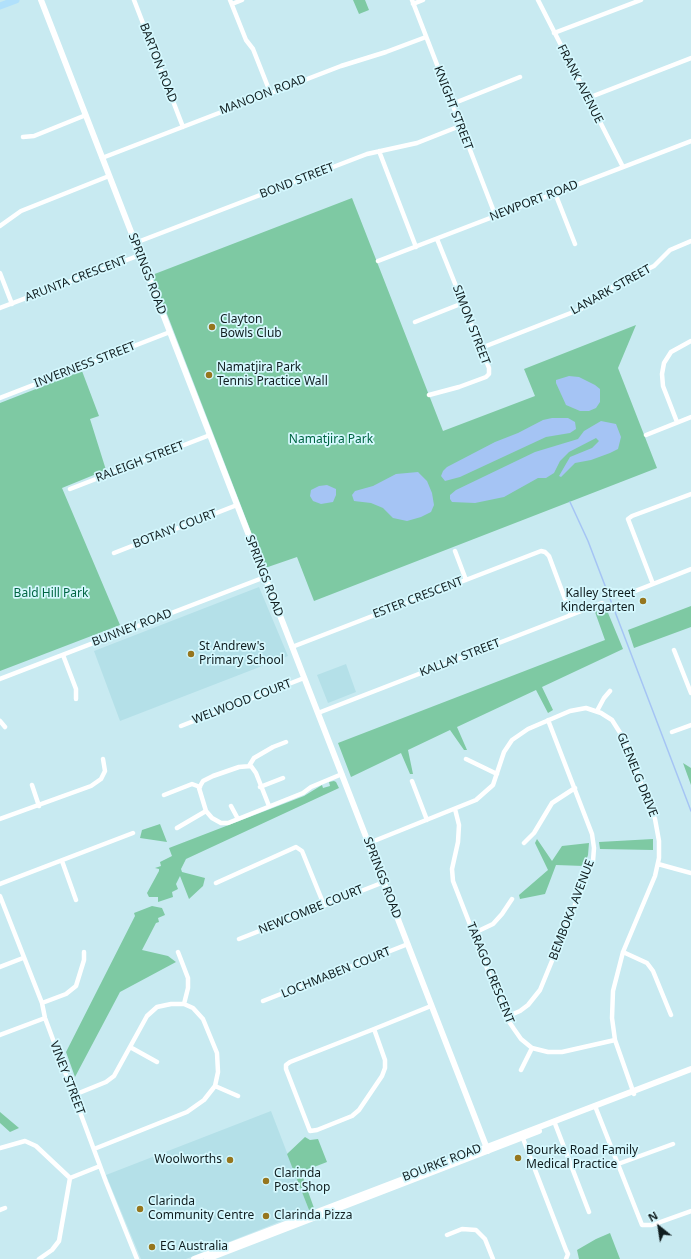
<!DOCTYPE html>
<style>
body{margin:0}
#map{position:relative;width:691px;height:1259px;overflow:hidden;background:#c8eaf1;font-family:"Noto Sans",sans-serif}
canvas{display:block}
.north{position:absolute;left:639px;top:1207px;width:40px;height:40px;-webkit-text-stroke:3px #d5f8fe;paint-order:stroke;rotate:330deg;font-size:11px;font-weight:700;line-height:16px;text-align:center;color:#101d1f}
.north::after{content:'';display:block;margin:auto;width:14px;height:18px;background:#101d1f;clip-path:polygon(50% 0,100% 100%,50% 72%,0 100%)}
</style>
<div id="map">
<canvas width="691" height="1259"></canvas>
<div class="north">N</div>
</div>
<script>
const ctx = document.querySelector('canvas').getContext('2d');
ctx.lineJoin = 'round';
function paint(path, color) { ctx.fillStyle = color; ctx.fill(path, 'evenodd'); }
const poly = rows => new Path2D(rows.map(r => 'M' + r).join(''));
function strokePath(path, color, width, dash) { ctx.strokeStyle = color; ctx.lineWidth = width; ctx.lineCap = dash ? 'butt' : 'round'; ctx.setLineDash(dash || []); ctx.stroke(path); }
function write(font, color, halo, rows, align = 'center') {
  ctx.font = font + ' "Noto Sans",sans-serif'; ctx.lineWidth = 3.5; ctx.setLineDash([]); ctx.textBaseline = 'middle'; ctx.strokeStyle = halo; ctx.fillStyle = color; for (const [text, x, y, turn = 0] of rows) {
    ctx.save(); ctx.translate(x, y); ctx.rotate((+turn || 0) * Math.PI / 180); ctx.textAlign = isNaN(turn) ? turn : align; if (halo) ctx.strokeText(text, 0, 0); ctx.fillText(text, 0, 0); ctx.restore();
  }
}
paint(poly([
 [259,587,288,656,120,721,94,651],
 [346,664,356,692,328,703,317,675],
 [271,1111,309,1210,186,1259,141,1259,106,1175]
]), '#b4e0e8');
paint(poly([
 [353,0,365,0,369,10,359,14],
 [352,198,443,431,535,396,524,369,636,325,618,368,657,468,314,601,297,557,265,568,152,275],
 [82,371,99,416,90,419,106,470,62,488,120,625,0,671,0,403],
 [691,606,691,627,634,648,628,630],
 [606,608,623,649,542,687,553,710,548,713,536,690,457,727,467,750,464,750,450,730,408,750,413,774,410,774,401,753,351,777,338,743,605,640,595,612],
 [683,763,691,768,691,785],
 [334,781,336,782,339,788,186,859,181,869,182,872,205,878,203,886,189,899,180,876,176,884,178,889,172,892,173,897,158,902,158,897,149,897,147,893,159,871,159,869,155,868,161,866,160,862,172,856,169,848,304,796,322,785,323,788,330,786,329,782],
 [160,824,167,842,140,838,142,830],
 [537,839,552,861,562,846,589,843,588,855,584,866,556,865,545,894,520,899,519,895,548,870,535,843],
 [653,839,653,850,600,849,599,842],
 [152,906,162,908,165,915,158,918,159,922,156,923,142,950,168,956,176,962,120,992,75,1077,66,1052,135,916,134,913],
 [0,1112,19,1128,10,1132,0,1123],
 [305,1137,310,1140,318,1139,327,1162,301,1172,314,1208,309,1210,287,1154],
 [610,1233,620,1259,579,1259,577,1250,596,1239]
]), '#7ec9a3');
paint(poly([
 [569,376,579,377,595,385,600,389,600,402,596,408,589,411,580,411,566,405,556,383,556,380],
 [552,418,568,418,575,422,576,429,570,433,546,437,460,477,445,481,441,476,443,471,447,467,495,442,518,433,543,420],
 [601,421,616,424,621,437,618,449,610,453,591,460,575,463,561,477,559,476,570,457,592,448,599,441,596,438,569,452,560,461,554,473,546,478,538,478,504,497,475,503,452,502,450,499,450,495,456,490,535,452,578,439,584,431],
 [418,472,427,481,432,493,434,505,431,512,421,517,407,521,393,518,383,508,371,503,354,501,352,495,355,491,373,486,396,474],
 [327,485,336,489,336,495,333,502,321,504,313,501,310,496,311,490,319,486]
]), '#a5c4f4');
strokePath(poly([
 [570,502,588,541,691,811]
]), '#a5c4f4', 1.5);
strokePath(poly([
 [134,0,183,127],
 [230,0,246,40,253,49,270,92],
 [412,0,496,217],
 [538,0,623,167],
 [232,4,242,0],
 [413,4,423,0],
 [554,33,641,0],
 [588,98,691,58],
 [452,104,520,77],
 [23,137,34,136,86,115],
 [379,151,416,247],
 [102,158,341,66,386,52,426,37],
 [555,193,575,244],
 [0,226,21,211,109,176],
 [135,243,367,154,417,143,460,126],
 [378,261,691,141],
 [0,273,12,304],
 [0,308,140,255],
 [415,322,463,303],
 [481,348,581,309,615,285,654,266,670,250,691,241],
 [429,395,459,387,486,377,489,374,489,368,481,348,437,239],
 [0,398,170,332],
 [677,422,663,386,662,374,664,363,671,352,691,341],
 [646,435,691,417],
 [70,489,210,435],
 [455,551,466,580],
 [114,553,237,505],
 [653,584,628,519,632,516,691,494],
 [620,597,691,569],
 [292,647,541,551,545,552,549,556,571,615],
 [674,650,691,693],
 [63,655,76,689,76,699],
 [0,679,265,577],
 [597,711,604,698,610,691],
 [318,713,602,603],
 [0,721,5,727],
 [181,726,304,678],
 [672,732,691,725],
 [466,759,497,774],
 [249,766,254,758,273,747,286,742],
 [412,781,427,820],
 [32,785,39,806],
 [260,787,283,778],
 [164,795,192,784,200,787],
 [231,806,238,819],
 [269,806,256,773,251,766,239,767,213,776,203,781,199,788,206,811,212,818,221,823,228,823,303,793,311,787,342,774],
 [455,809,459,825,458,842,452,869,453,881,506,1017,514,1029,521,1039,532,1048,548,1052,562,1052,615,1040],
 [0,819,91,786,101,779,105,771,103,759],
 [177,828,206,811],
 [369,843,476,800,493,785,504,752,512,740,528,729,570,711,586,708,601,713,612,720,624,739,655,819,659,841,659,858,655,876,623,952,613,991,612,1018,615,1040,634,1094],
 [524,843,534,833,552,803,575,788],
 [62,861,76,900],
 [658,864,691,873],
 [216,883,296,847,302,851,324,905],
 [0,884,133,833],
 [0,896,42,1003,45,1018,106,1182,137,1259],
 [474,933,493,924,502,914,512,899],
 [239,939,384,882],
 [178,952,188,978,188,988,184,1004],
 [623,952,647,963,653,971,671,1015],
 [0,967,23,958],
 [263,1001,408,944],
 [42,1003,66,994,76,986,84,960,84,952],
 [506,1017,520,1011,528,1005,540,990,593,861,594,848,592,834,548,720],
 [374,1029,385,1060,385,1068,382,1076,359,1110,352,1116,317,1130,310,1131,286,1069,286,1065,290,1062,374,1029,431,1006],
 [0,1035,45,1018],
 [130,1047,157,1062],
 [521,1070,532,1048],
 [215,1086,238,1096],
 [74,1095,106,1082,114,1076,147,1016,157,1007,171,1004,184,1004,193,1008,203,1019,217,1053,218,1072,215,1086,204,1100,187,1112,94,1149],
 [595,1106,642,1225,652,1225,691,1211],
 [554,1121,589,1212],
 [522,1136,566,1250,568,1254,566,1259],
 [0,1148,25,1141,36,1146,70,1178],
 [618,1164,673,1144],
 [70,1178,100,1166],
 [0,1210,5,1208],
 [447,1235,462,1229,476,1230,485,1239,493,1259],
 [39,1259,52,1250,59,1241,70,1178]
]), '#fff', 4.5);
strokePath(poly([
 [41,0,488,1151],
 [194,1259,691,1069],
 [207,1259,539,1131]
]), '#fff', 6);
strokePath(poly([
 [0,6,16,0]
]), '#b0e0fb', 7);
for (const [x, y, r, color] of [
 [212,327,4,"#96761e"],
 [209,375,4,"#96761e"],
 [643,601,4,"#96761e"],
 [191,654,4,"#96761e"],
 [518,1158,4,"#96761e"],
 [230,1160,4,"#96761e"],
 [266,1181,4,"#96761e"],
 [140,1209,4,"#96761e"],
 [266,1216,4,"#96761e"],
 [152,1247,4,"#96761e"]
]) { const dot = new Path2D(); dot.arc(x, y, r, 0, 2 * Math.PI); ctx.fillStyle = color; ctx.fill(dot); strokePath(dot, '#d5f8fe', 1.5); }
write('12px', '#101d1f', '#d5f8fe', [
 ["BARTON ROAD",158,63,69],
 ["FRANK AVENUE",580,84,63],
 ["MANOON ROAD",263,95,-21],
 ["KNIGHT STREET",453,108,69],
 ["BOND STREET",297,181,-21],
 ["NEWPORT ROAD",534,201,-21],
 ["SPRINGS ROAD",147,274,69],
 ["ARUNTA CRESCENT",76,279,-21],
 ["LANARK STREET",611,290,-29],
 ["SIMON STREET",471,325,69],
 ["INVERNESS STREET",85,365,-21],
 ["RALEIGH STREET",140,462,-21],
 ["BOTANY COURT",175,529,-21],
 ["SPRINGS ROAD",264,576,69],
 ["ESTER CRESCENT",418,598,-21],
 ["BUNNEY ROAD",132,628,-21],
 ["KALLAY STREET",460,658,-21],
 ["WELWOOD COURT",242,702,-21],
 ["GLENELG DRIVE",637,775,68],
 ["SPRINGS ROAD",382,878,69],
 ["NEWCOMBE COURT",311,910,-22],
 ["BEMBOKA AVENUE",572,910,-69],
 ["LOCHMABEN COURT",336,973,-22],
 ["TARAGO CRESCENT",490,973,68],
 ["VINEY STREET",67,1078,69],
 ["BOURKE ROAD",442,1163,-21]
]);
write('12px', '#101d1f', '#d5f8fe', [
 ["Clayton",220,320],
 ["Bowls Club",220,334],
 ["Namatjira Park",217,368],
 ["Tennis Practice Wall",217,382],
 ["Kalley Street",635,594,"right"],
 ["Kindergarten",635,608,"right"],
 ["St Andrew's",199,647],
 ["Primary School",199,661],
 ["Bourke Road Family",526,1151],
 ["Medical Practice",526,1165],
 ["Woolworths",222,1160,"right"],
 ["Clarinda",274,1174],
 ["Post Shop",274,1188],
 ["Clarinda",148,1202],
 ["Community Centre",148,1216],
 ["Clarinda Pizza",274,1216],
 ["EG Australia",160,1247]
], 'left');
write('12px', '#006542', '#d5f8fe', [
 ["Namatjira Park",331,440],
 ["Bald Hill Park",51,594]
]);
</script>
